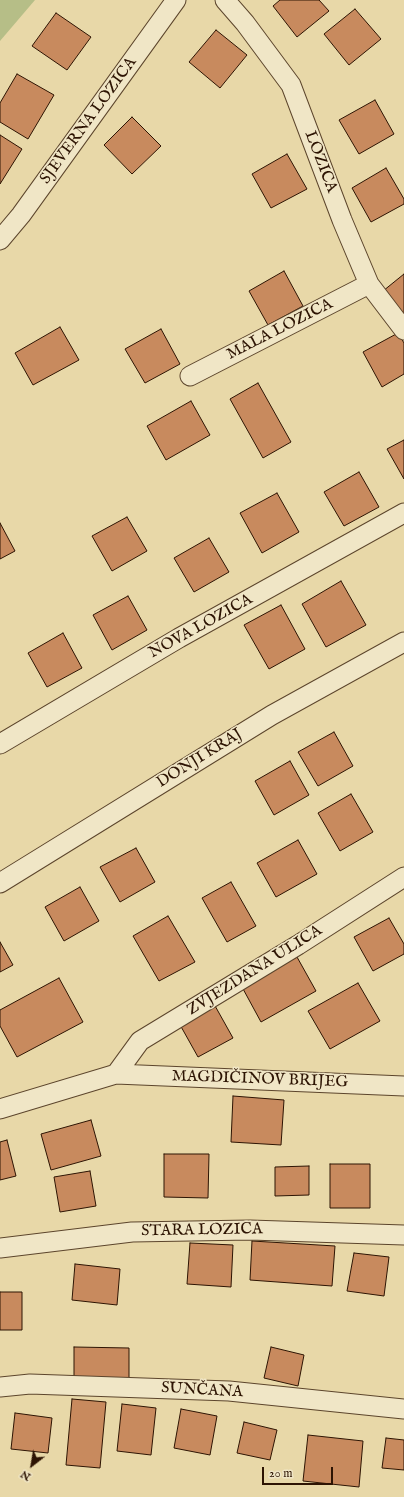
<!DOCTYPE html>
<meta charset="utf-8">
<style>
body{margin:0}
#map{position:relative;width:404px;height:1497px;overflow:hidden;background:#e8d8a8;font-family:"IM FELL English",serif}
canvas{display:block}
.north{position:absolute;left:12px;top:1445px;width:40px;height:40px;-webkit-text-stroke:3px #f0e6c6;paint-order:stroke;rotate:211deg;font-size:11px;font-weight:700;line-height:16px;text-align:center;color:#2d1403}
.north::after{content:'';display:block;margin:auto;width:14px;height:18px;background:#2d1403;clip-path:polygon(50% 0,100% 100%,50% 72%,0 100%)}
.scale{position:absolute;left:262px;top:1467px;width:71px;height:18px;box-sizing:border-box;border:2px solid #2d1403;border-top:0;padding-left:5px;font-size:12px;line-height:14px;white-space:nowrap;color:#2d1403;-webkit-text-stroke:3px #f0e6c6;paint-order:stroke}
</style>
<div id="map">
<canvas width="404" height="1497"></canvas>
<div class="north">N</div>
<div class="scale">20 m</div>
</div>
<script>
const ctx = document.querySelector('canvas').getContext('2d');
ctx.lineJoin = 'round';
function paint(path, color) { ctx.fillStyle = color; ctx.fill(path, 'evenodd'); }
const poly = rows => new Path2D(rows.map(r => 'M' + r).join(''));
function strokePath(path, color, width, dash) { ctx.strokeStyle = color; ctx.lineWidth = width; ctx.lineCap = dash ? 'butt' : 'round'; ctx.setLineDash(dash || []); ctx.stroke(path); }
function write(font, color, halo, rows, align = 'center') {
  ctx.font = font + ' "IM FELL English",serif'; ctx.lineWidth = 3; ctx.setLineDash([]); ctx.textBaseline = 'middle'; ctx.strokeStyle = halo; ctx.fillStyle = color; for (const [text, x, y, turn = 0] of rows) {
    ctx.save(); ctx.translate(x, y); ctx.rotate((+turn || 0) * Math.PI / 180); ctx.textAlign = isNaN(turn) ? turn : align; if (halo) ctx.strokeText(text, 0, 0); ctx.fillText(text, 0, 0); ctx.restore();
  }
}
paint(poly([
 [0,0,35,0,0,41]
]), '#b6be87');
const building = poly([
 [280,0,319,0,329,11,297,37,273,6,280,0],
 [355,9,381,39,349,65,324,34,355,9],
 [56,13,91,37,67,70,32,46,56,13],
 [216,30,247,55,220,88,189,62,216,30],
 [17,74,54,95,28,139,0,122,0,103,17,74],
 [375,100,394,134,359,154,339,120,375,100],
 [132,117,161,146,132,174,104,145,132,117],
 [0,135,22,149,0,184,0,135],
 [287,154,307,189,271,208,252,174,287,154],
 [386,168,404,199,404,204,371,222,352,188,386,168],
 [284,271,303,306,268,325,249,291,284,271],
 [404,274,404,316,383,291,404,274],
 [60,327,79,360,33,385,15,353,60,327],
 [161,329,180,364,145,383,125,349,161,329],
 [398,333,404,343,404,374,382,387,363,352,398,333],
 [258,383,291,442,263,458,230,399,258,383],
 [191,401,210,435,166,460,147,426,191,401],
 [404,440,404,479,387,449,404,440],
 [359,472,379,507,344,526,324,492,359,472],
 [277,493,299,532,262,553,240,513,277,493],
 [127,517,147,551,112,571,92,536,127,517],
 [0,523,15,551,0,559,0,523],
 [209,538,229,572,194,592,174,558,209,538],
 [341,581,366,625,326,647,302,604,341,581],
 [128,596,147,630,112,650,93,615,128,596],
 [281,605,305,649,269,669,244,625,281,605],
 [63,633,82,668,47,687,28,653,63,633],
 [334,732,353,766,318,786,298,752,334,732],
 [290,761,309,795,274,815,255,781,290,761],
 [351,794,373,832,340,851,318,813,351,794],
 [298,840,317,874,276,897,257,863,298,840],
 [136,848,155,882,120,902,100,867,136,848],
 [231,882,256,926,227,942,202,898,231,882],
 [80,887,99,921,64,941,45,907,80,887],
 [168,916,195,962,159,981,133,936,168,916],
 [389,918,404,944,404,954,373,971,354,937,389,918],
 [0,942,13,965,0,972,0,942],
 [297,957,316,991,261,1022,242,987,297,957],
 [59,978,83,1022,17,1057,0,1026,0,1010,59,978],
 [358,983,380,1021,330,1049,308,1011,358,983],
 [214,1004,233,1038,198,1057,179,1023,214,1004],
 [233,1096,284,1100,281,1145,231,1142,233,1096],
 [91,1120,101,1156,51,1170,41,1134,91,1120],
 [7,1140,16,1176,0,1180,0,1142,7,1140],
 [164,1154,209,1154,208,1198,164,1197,164,1154],
 [330,1164,370,1164,370,1208,330,1208,330,1164],
 [309,1166,309,1195,275,1196,275,1167,309,1166],
 [90,1171,96,1206,60,1212,54,1177,90,1171],
 [252,1241,335,1246,332,1286,250,1280,252,1241],
 [190,1243,233,1245,231,1287,187,1284,190,1243],
 [354,1253,389,1257,384,1296,347,1291,354,1253],
 [75,1264,120,1269,117,1305,72,1300,75,1264],
 [0,1292,22,1292,22,1330,0,1330,0,1292],
 [74,1347,129,1348,129,1381,74,1380,74,1347],
 [271,1347,304,1355,298,1386,264,1378,271,1347],
 [72,1399,106,1402,100,1468,66,1465,72,1399],
 [122,1404,156,1408,151,1455,117,1451,122,1404],
 [181,1409,217,1416,210,1455,174,1448,181,1409],
 [15,1413,52,1418,48,1453,11,1449,15,1413],
 [244,1422,277,1430,270,1460,237,1453,244,1422],
 [308,1435,363,1441,359,1487,303,1481,308,1435],
 [386,1438,404,1440,404,1470,382,1468,386,1438]
]);
paint(building, '#c88a5e');
strokePath(building, '#2d1403', 1);
const street = poly([
 [225,0,245,23,291,85,342,220,369,284,404,330],
 [0,240,21,215,176,0],
 [190,376,369,284],
 [0,744,179,638,404,513],
 [0,883,272,715,404,642],
 [116,1074,140,1041,298,945,404,877],
 [0,1109,116,1074,404,1086],
 [0,1248,132,1232,250,1230,404,1235],
 [0,1387,30,1384,229,1391,404,1409]
]);
strokePath(street, '#5c452c', 21);
strokePath(street, '#f0e6c6', 19);
write('16px', '#2d1403', '#f0e6c6', [
 ["SJEVERNA LOZICA",89,121,-54],
 ["LOZICA",320,162,69],
 ["MALA LOZICA",280,330,-27],
 ["NOVA LOZICA",201,627,-29],
 ["DONJI KRAJ",200,759,-32],
 ["ZVJEZDANA ULICA",255,971,-32],
 ["MAGDIČINOV BRIJEG",260,1080,2],
 ["STARA LOZICA",202,1231,-1],
 ["SUNČANA",202,1391,3]
]);
</script>
